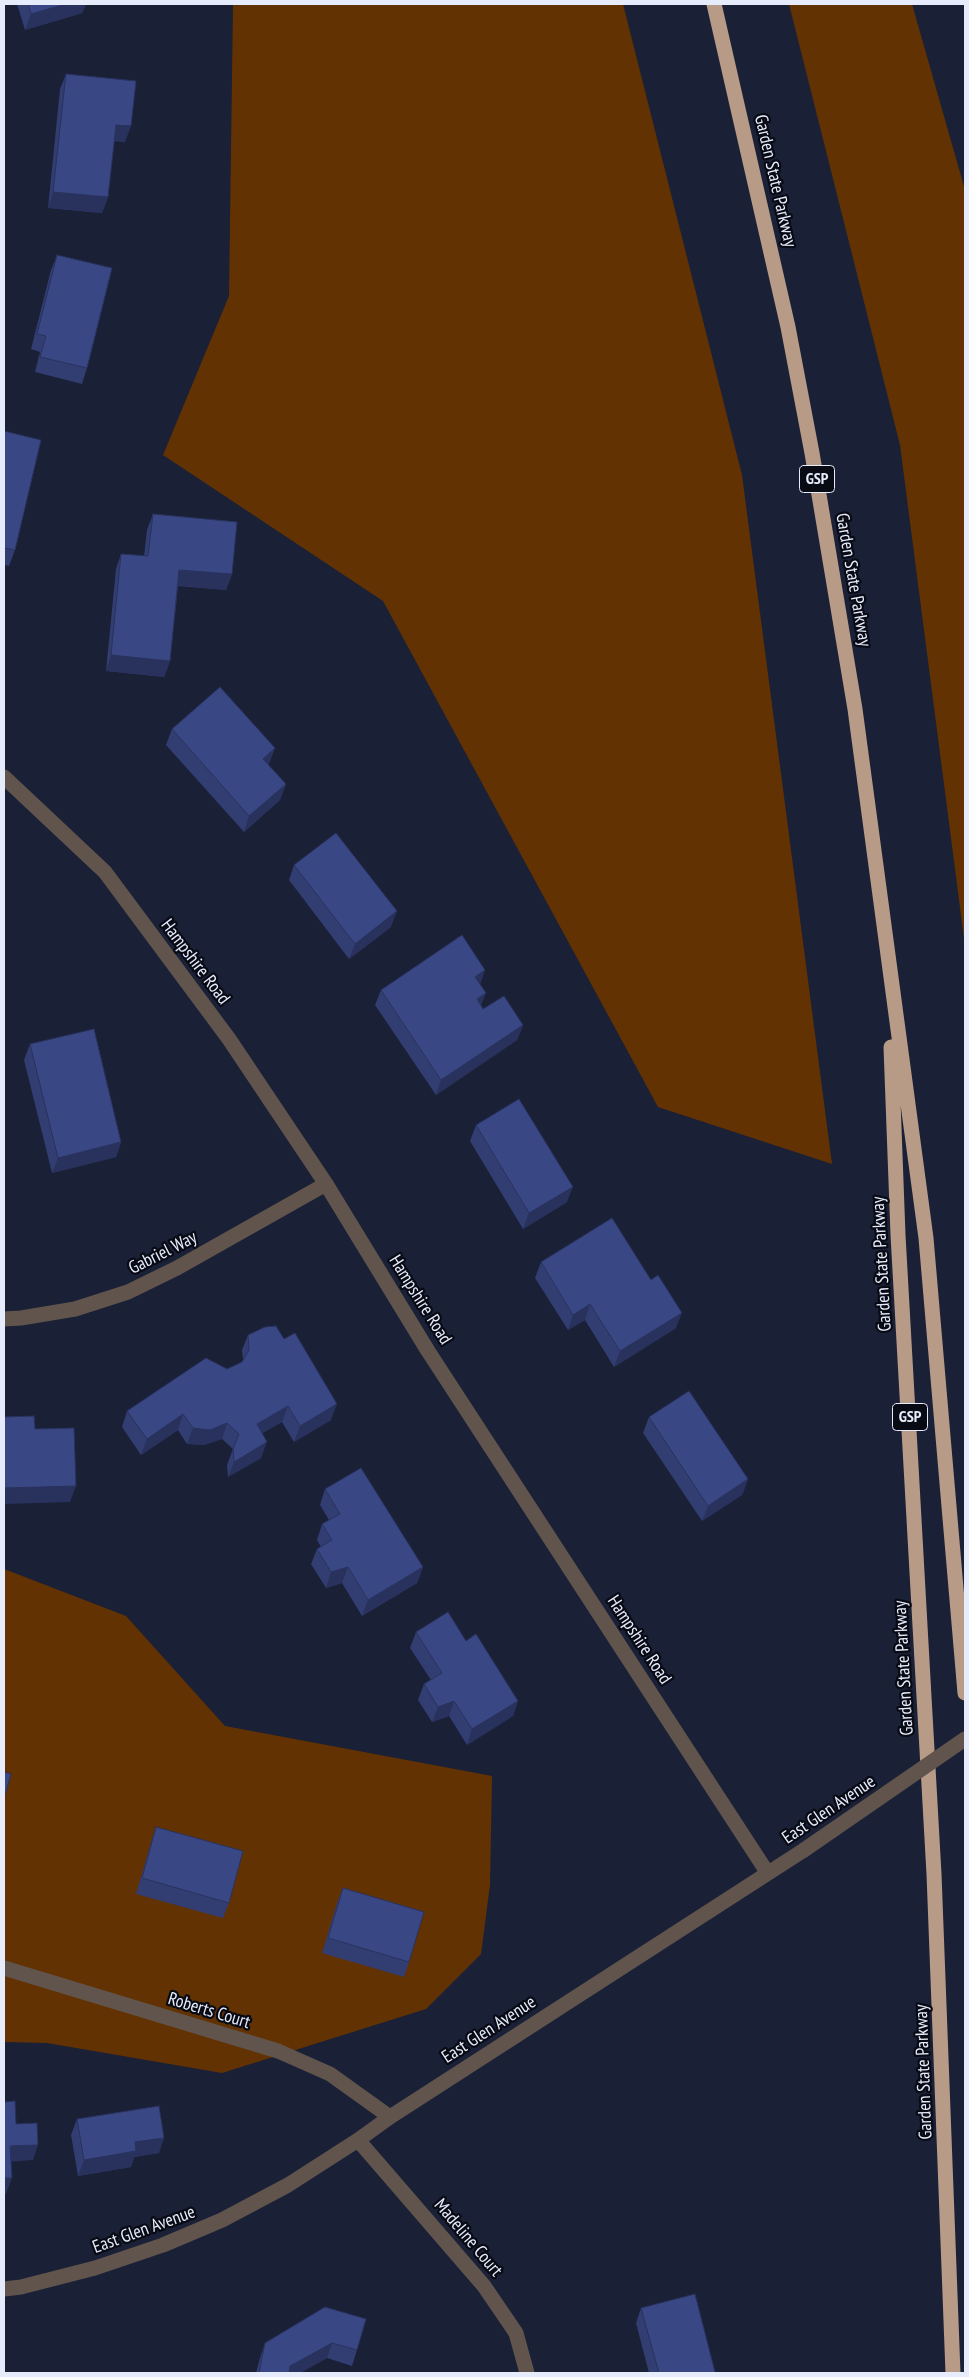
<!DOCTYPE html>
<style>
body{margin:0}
#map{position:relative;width:969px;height:2377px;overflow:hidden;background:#1a2036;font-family:"PT Sans Narrow",sans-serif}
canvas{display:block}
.frame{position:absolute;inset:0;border:5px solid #e7ecfc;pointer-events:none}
</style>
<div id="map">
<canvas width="969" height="2377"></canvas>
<div class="frame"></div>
</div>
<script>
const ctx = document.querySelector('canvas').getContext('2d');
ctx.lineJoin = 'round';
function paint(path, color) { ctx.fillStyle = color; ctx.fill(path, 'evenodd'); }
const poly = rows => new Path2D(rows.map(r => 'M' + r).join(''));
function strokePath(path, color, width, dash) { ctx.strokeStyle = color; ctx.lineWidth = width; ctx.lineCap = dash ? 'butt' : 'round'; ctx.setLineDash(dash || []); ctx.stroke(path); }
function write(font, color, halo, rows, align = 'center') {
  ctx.font = font + ' "PT Sans Narrow",sans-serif'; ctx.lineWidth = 4.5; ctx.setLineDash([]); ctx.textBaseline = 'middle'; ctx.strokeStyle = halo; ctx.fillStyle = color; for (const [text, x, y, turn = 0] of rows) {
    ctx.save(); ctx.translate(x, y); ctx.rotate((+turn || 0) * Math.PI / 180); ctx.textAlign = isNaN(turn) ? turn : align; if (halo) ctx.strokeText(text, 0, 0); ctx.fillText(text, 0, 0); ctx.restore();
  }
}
paint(poly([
 [233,4,623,4,742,475,832,1164,658,1107,383,601,163,455,229,296],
 [789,4,912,4,965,190,965,946,900,445],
 [4,1569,126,1616,225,1726,492,1776,490,1885,481,1954,426,2009,222,2073,47,2043,4,2042]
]), '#633202');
strokePath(poly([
 [4,777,105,872,229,1039,326,1184,428,1351,767,1872],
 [4,1319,21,1318,75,1309,128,1292,177,1268,326,1184],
 [4,1968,278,2051,330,2074,390,2117],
 [358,2140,484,2286,516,2333,527,2373],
 [4,2289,21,2287,95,2268,163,2245,222,2220,288,2185,358,2140,390,2117,804,1850]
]), '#60544d', 15);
strokePath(poly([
 [714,4,788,327,812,453,855,709,926,1238,965,1693],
 [891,1047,898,1235,934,1874,953,2373]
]), '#b79b87', 15);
strokePath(poly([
 [804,1850,965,1739]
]), '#60544d', 15);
paint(poly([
 [17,4,86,4,82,13,25,30],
 [66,74,125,142,114,141,108,197,102,213,48,208,60,89],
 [57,255,87,368,82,384,35,372,40,352,31,349,51,270],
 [4,431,15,550,9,566,4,565],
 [153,514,232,574,226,590,178,586,170,661,164,677,106,671,116,569,121,554,144,556,147,530],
 [172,729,275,748,268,765,286,784,280,800,244,832,166,745],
 [294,865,391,927,349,959,289,880],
 [485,970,480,984,481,1006,483,1009,523,1025,517,1040,436,1095,375,1005,381,990],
 [30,1044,121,1142,116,1157,52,1173,24,1060],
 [476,1125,567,1202,523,1229,470,1141],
 [541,1262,676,1328,614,1367,585,1320,568,1330,535,1278],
 [248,1335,331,1420,294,1442,282,1422,262,1433,261,1458,228,1477,227,1465,233,1449,222,1439,204,1445,187,1444,178,1430,141,1455,122,1427,127,1411,227,1369,242,1362,243,1360,242,1350],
 [649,1417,748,1479,742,1495,702,1521,643,1433],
 [325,1489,423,1567,417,1583,362,1616,342,1583,326,1588,311,1564,317,1549,321,1547,317,1540,322,1524,329,1520,320,1505],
 [416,1632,466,1641,518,1701,513,1716,467,1745,449,1716,432,1722,418,1700,424,1684,431,1680,410,1648],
 [156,1827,229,1903,223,1918,136,1894,151,1843],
 [343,1888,409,1962,404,1977,322,1953,337,1903],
 [77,2119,159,2153,134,2157,131,2167,78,2176,71,2135],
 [325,2307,357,2350,352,2366,327,2358,300,2373,256,2373,260,2358,265,2343],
 [641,2308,715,2372,715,2373,649,2373,636,2323]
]), '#323d72');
paint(poly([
 [66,4,86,4,82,13,25,30,31,14],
 [116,125,131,126,125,142,110,140],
 [53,192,108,197,102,213,48,208],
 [179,570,232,574,226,590,174,585],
 [111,655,170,661,164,677,106,671],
 [275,748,269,764,257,775,263,759],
 [286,784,280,800,244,832,249,816],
 [397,911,391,927,349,959,355,944],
 [485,970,479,986,475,977],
 [486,993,480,1008,477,999],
 [523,1025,517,1040,436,1095,441,1080],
 [121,1142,116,1157,52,1173,58,1158],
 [573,1187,567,1202,523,1229,529,1213],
 [590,1304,585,1320,568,1330,573,1315],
 [682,1313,676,1328,614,1367,620,1351],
 [337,1404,331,1420,294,1442,300,1426],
 [288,1406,282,1422,251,1440,257,1424],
 [183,1414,178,1430,141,1455,147,1439],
 [227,1423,222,1439,204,1445,187,1444,193,1428],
 [267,1442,261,1458,228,1477,234,1462],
 [748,1479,742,1495,702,1521,708,1506],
 [76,1486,70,1502,4,1504,4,1488],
 [348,1567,342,1583,326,1588,331,1572],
 [423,1567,417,1583,362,1616,368,1600],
 [454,1701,449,1716,432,1722,438,1707],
 [518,1701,513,1716,467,1745,472,1729],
 [164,2138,159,2153,134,2157,131,2167,78,2176,84,2160,135,2142],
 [38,2145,33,2160,5,2162,10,2146],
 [4,2178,12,2178,6,2194,4,2194],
 [332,2343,327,2358,300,2373,288,2373,290,2366]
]), '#29325d');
const building = poly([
 [28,4,66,4,31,14,28,4],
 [66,74,136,81,131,126,116,125,108,197,53,192,66,74],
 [57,255,112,268,87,368,40,357,46,336,37,334,57,255],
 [4,431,41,440,15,550,4,548,4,431],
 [153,514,237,522,232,574,179,570,170,661,111,655,121,554,148,556,153,514],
 [220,687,275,748,263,759,286,784,249,816,172,729,220,687],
 [336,833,397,911,355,944,294,865,336,833],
 [462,935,485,970,475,977,486,993,477,999,483,1009,504,996,523,1025,441,1080,381,990,462,935],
 [94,1029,121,1142,58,1158,30,1044,94,1029],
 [519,1099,573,1187,529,1213,476,1125,519,1099],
 [612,1218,651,1280,658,1275,682,1313,620,1351,590,1304,573,1315,541,1262,612,1218],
 [276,1326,284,1339,295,1333,337,1404,300,1426,288,1406,257,1424,267,1442,234,1462,233,1449,239,1434,227,1423,210,1430,193,1428,183,1414,147,1439,127,1411,206,1358,227,1369,242,1362,249,1350,248,1335,265,1327,276,1326],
 [689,1391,748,1479,708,1506,649,1417,689,1391],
 [34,1416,35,1429,74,1428,76,1486,4,1488,4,1417,34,1416],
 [361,1468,423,1567,368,1600,348,1567,331,1572,317,1549,332,1540,322,1524,340,1514,325,1489,361,1468],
 [448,1612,466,1641,476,1634,518,1701,472,1729,454,1701,438,1707,424,1684,442,1673,416,1632,448,1612],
 [4,1772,11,1774,4,1798,4,1772],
 [156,1827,243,1851,229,1903,142,1878,156,1827],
 [343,1888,424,1912,409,1962,328,1938,343,1888],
 [15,2101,16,2124,37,2123,38,2145,10,2146,12,2178,4,2178,4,2102,15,2101],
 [159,2106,164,2138,135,2142,136,2151,84,2160,77,2119,159,2106],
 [695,2294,715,2372,712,2373,659,2373,641,2308,695,2294],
 [325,2307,366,2319,357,2350,332,2343,290,2366,289,2373,259,2373,265,2343,325,2307]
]);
paint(building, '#3a4785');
strokePath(building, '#29325d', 1);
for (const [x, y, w] of [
 [817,479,35],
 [910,1417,35]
]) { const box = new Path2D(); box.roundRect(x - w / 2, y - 13.5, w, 27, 4); ctx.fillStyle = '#080a14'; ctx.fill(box); strokePath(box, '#e7ecfc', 1); }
write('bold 16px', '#e7ecfc', null, [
 ["GSP",817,479],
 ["GSP",910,1417]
]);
write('18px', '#e7ecfc', '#080a14', [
 ["Garden State Parkway",775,181,77],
 ["Garden State Parkway",853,580,80],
 ["Hampshire Road",195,962,53],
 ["Gabriel Way",163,1253,-27],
 ["Garden State Parkway",882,1264,-93],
 ["Hampshire Road",420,1300,58],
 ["Hampshire Road",639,1640,57],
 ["Garden State Parkway",904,1668,-93],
 ["East Glen Avenue",829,1810,-34],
 ["Roberts Court",209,2011,17],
 ["East Glen Avenue",489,2030,-33],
 ["Garden State Parkway",924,2072,-92],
 ["East Glen Avenue",144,2230,-20],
 ["Madeline Court",468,2238,50]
]);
</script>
